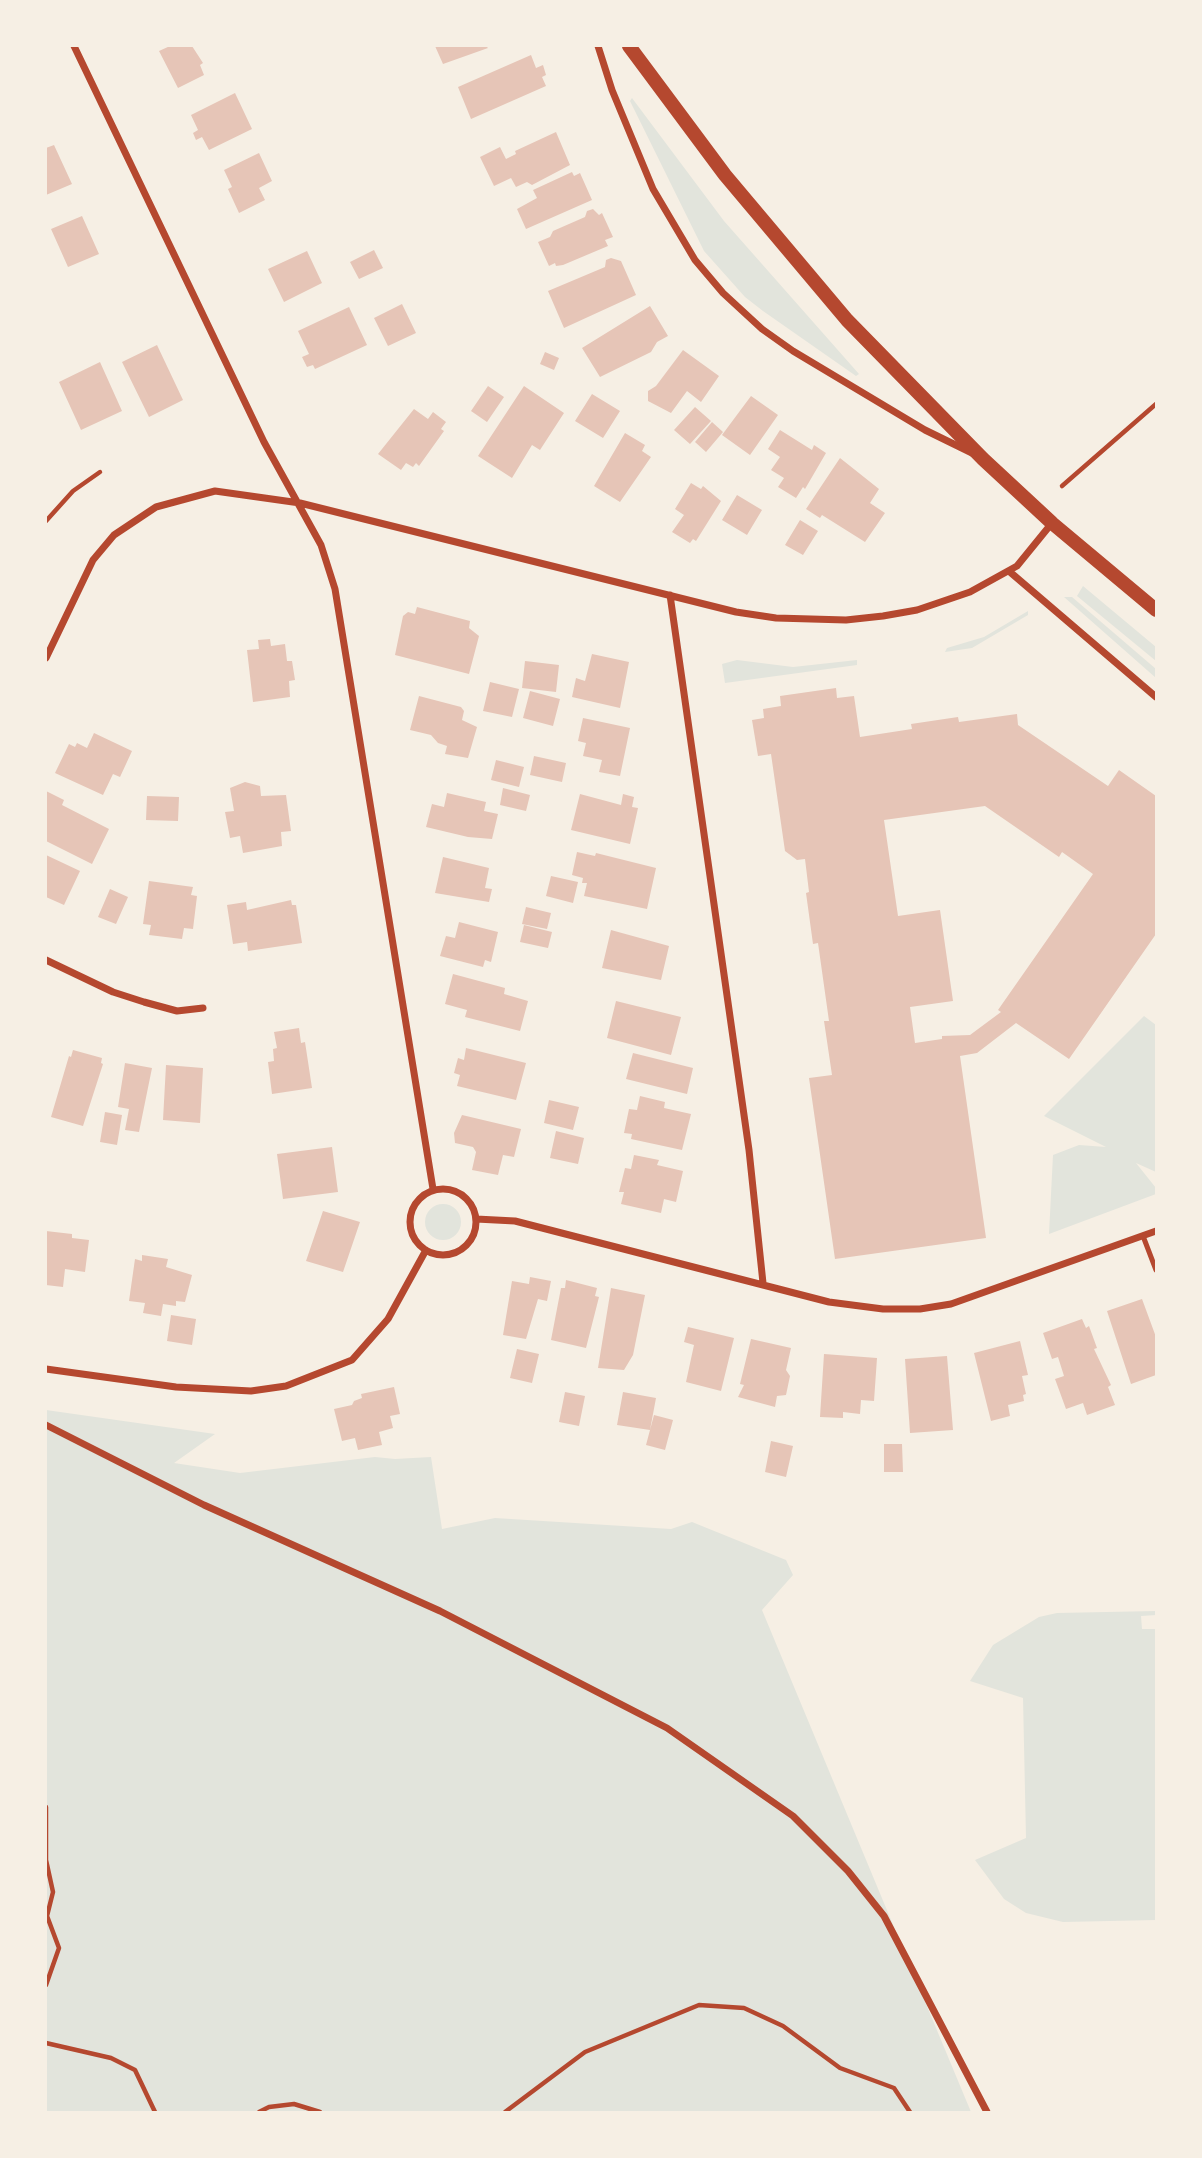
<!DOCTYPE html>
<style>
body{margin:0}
#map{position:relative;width:1202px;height:2158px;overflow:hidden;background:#f6efe4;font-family:Overpass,sans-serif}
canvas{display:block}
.frame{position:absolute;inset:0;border:47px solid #f6efe4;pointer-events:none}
</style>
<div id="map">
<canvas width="1202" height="2158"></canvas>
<div class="frame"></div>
</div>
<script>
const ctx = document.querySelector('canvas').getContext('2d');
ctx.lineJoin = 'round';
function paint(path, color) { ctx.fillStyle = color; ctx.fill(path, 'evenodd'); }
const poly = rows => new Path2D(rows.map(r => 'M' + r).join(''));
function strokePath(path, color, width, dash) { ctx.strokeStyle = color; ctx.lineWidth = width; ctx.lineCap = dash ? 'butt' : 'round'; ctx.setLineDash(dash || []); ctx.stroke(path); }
paint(poly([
 [632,98,724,221,859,374,856,376,763,311,745,297,704,251,630,101],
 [1083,586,1156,647,1156,661,1077,596],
 [1064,597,1072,597,1156,669,1156,678],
 [1028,611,1028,615,972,648,945,652,947,648,984,637],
 [737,660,793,667,857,660,857,665,725,683,722,664],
 [1144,1016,1156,1025,1156,1172,1136,1163,1156,1188,1156,1194,1049,1234,1053,1155,1079,1145,1106,1147,1044,1116],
 '425 1222a18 18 0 1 1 36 0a18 18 0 1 1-36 0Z',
 [46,1410,215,1434,174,1463,240,1473,375,1457,395,1459,431,1457,442,1529,495,1518,671,1529,692,1522,786,1560,793,1575,762,1610,971,2112,46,2112],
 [1156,1611,1156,1615,1141,1616,1142,1629,1156,1629,1156,1920,1063,1922,1026,1913,1004,1899,975,1860,1026,1838,1023,1698,970,1681,993,1645,1039,1617,1057,1613]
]), '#e2e4dc');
paint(poly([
 [170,46,192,46,203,63,200,65,204,75,178,88,159,51],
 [435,46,486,46,488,48,443,64],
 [531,55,536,68,543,65,546,75,542,77,546,86,471,119,458,87],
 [235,93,252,129,209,150,202,137,196,140,193,133,198,130,191,115],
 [556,132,570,165,532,185,527,182,516,187,511,178,494,186,480,157,500,147,506,159,516,154,515,151],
 [54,145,72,184,46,195,46,148],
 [259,153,272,181,259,188,265,200,239,213,228,189,232,187,224,170],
 [572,172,574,176,580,173,592,200,526,229,517,209,537,198,533,190],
 [593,209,599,215,602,213,613,237,605,240,608,246,563,265,556,266,555,263,549,266,538,242,550,237,553,231,585,217,587,211],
 [82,216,99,254,68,267,51,229],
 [374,250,383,268,359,279,350,262],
 [307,251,322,283,284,302,268,269],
 [611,258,621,261,636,295,564,328,548,291,605,267,606,260],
 [402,304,416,333,388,346,374,318],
 [650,306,668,336,657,342,651,352,600,377,582,348],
 [349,307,367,345,315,369,313,365,307,367,302,357,309,354,298,331],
 [157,345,183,400,149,417,122,362],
 [683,350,719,376,701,402,687,391,671,413,648,401,648,391,656,386],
 [545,352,559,358,554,370,540,364],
 [100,362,122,411,81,430,59,382],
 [488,386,504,397,487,422,471,411],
 [524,386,564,413,540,450,532,445,512,478,478,456],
 [592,394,620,411,603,438,575,421],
 [751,396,778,415,750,455,722,435],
 [695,407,711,421,690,444,674,430],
 [414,409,428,419,433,412,446,422,441,429,444,431,419,466,416,463,413,467,406,463,401,470,378,454],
 [712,422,723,432,706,452,695,442],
 [780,430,812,450,814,445,826,453,805,489,803,487,796,498,778,487,784,478,771,470,780,457,768,449],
 [625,433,645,445,642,451,651,457,620,502,594,486],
 [840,458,879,489,870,503,885,513,865,542,822,515,820,518,806,509],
 [691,483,701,489,703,486,721,501,696,541,693,539,690,543,672,532,684,515,675,509],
 [737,495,762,510,747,535,722,520],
 [800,520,818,531,803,555,785,545],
 [417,607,470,621,469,628,479,636,469,674,395,655,403,616,408,612,415,614],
 [270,639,271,646,285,644,287,661,292,661,295,680,289,681,290,697,253,702,247,650,259,649,258,640],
 [592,654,629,662,620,708,572,697,576,678,585,681],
 [525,661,559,665,556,692,522,688],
 [490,682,519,689,512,717,483,711],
 [836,688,837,698,854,696,860,737,912,729,911,724,958,717,959,722,1017,714,1018,725,1108,786,1119,770,1156,796,1156,934,1069,1059,1016,1023,977,1053,960,1056,986,1238,835,1259,809,1078,832,1075,824,1021,829,1021,818,943,813,944,806,893,809,892,805,859,797,860,785,851,771,754,758,756,752,720,764,718,763,709,781,706,780,696],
 [985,806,1059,857,1062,852,1093,874,998,1010,1001,1012,970,1035,942,1036,942,1039,915,1043,910,1007,953,1001,940,910,898,916,884,820],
 [530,691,560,699,553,726,523,718],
 [419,696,461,707,464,711,462,720,477,727,468,758,445,754,447,746,438,743,431,735,410,730],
 [583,718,630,728,620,776,599,772,602,760,583,756,586,743,578,741],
 [94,733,132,751,120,777,113,774,103,795,55,773,69,744,75,747,77,743,87,748],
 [534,756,566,763,562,782,530,775],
 [496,760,524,767,519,787,491,780],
 [245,782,260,786,261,796,286,795,291,831,281,832,282,846,243,853,240,836,230,838,225,812,234,811,230,788],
 [503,788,530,795,526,811,500,805],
 [46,791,64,800,62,805,109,829,92,864,46,841],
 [447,793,486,802,484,811,498,814,492,839,468,837,426,827,432,804,444,807],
 [580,794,621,805,623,794,634,797,632,807,638,808,630,844,571,830],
 [147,796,179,797,178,821,146,820],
 [577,852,595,856,596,853,656,868,647,909,584,896,587,883,582,883,583,878,572,875],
 [46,855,80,871,64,905,46,897],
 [443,857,489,868,485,888,492,889,489,902,435,893],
 [551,876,578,882,573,903,546,896],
 [149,881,193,887,191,895,197,896,193,929,184,928,182,939,149,935,151,925,143,924],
 [110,889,128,897,116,924,98,917],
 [291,900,292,905,296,905,302,943,248,951,247,942,233,944,227,905,246,902,247,910],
 [526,907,551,913,547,929,522,924],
 [459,922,498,932,491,962,485,960,483,967,440,956,446,936,455,938],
 [524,925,552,932,548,948,520,942],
 [611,930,669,946,661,980,602,968],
 [453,974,505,988,504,994,528,1001,520,1031,465,1017,467,1010,445,1004],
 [616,1001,681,1017,671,1055,607,1038],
 [299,1028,301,1043,305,1042,312,1088,272,1094,268,1062,274,1061,273,1049,277,1048,274,1032],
 [466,1048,526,1063,516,1100,457,1086,460,1075,454,1073,458,1058,464,1060],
 [73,1050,102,1058,101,1063,103,1064,83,1126,51,1117,69,1056,71,1057],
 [633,1053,693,1068,687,1094,626,1079],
 [125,1063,152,1068,139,1132,125,1130,129,1109,118,1107],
 [166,1065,203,1068,200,1123,163,1120],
 [640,1096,665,1102,664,1108,691,1114,682,1150,631,1139,632,1134,624,1133,629,1109,637,1110],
 [549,1100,579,1107,573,1130,544,1123],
 [105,1112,122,1115,117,1145,100,1142],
 [462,1115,521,1129,514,1157,503,1155,498,1175,472,1170,476,1152,473,1147,455,1143,454,1133],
 [556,1131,584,1138,578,1164,550,1158],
 [332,1147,338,1192,283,1199,277,1154],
 [634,1155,659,1160,657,1165,683,1171,676,1202,664,1199,661,1213,621,1204,624,1192,619,1192,625,1168,631,1169],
 [323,1211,360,1222,343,1272,306,1261],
 [46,1231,72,1234,72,1238,89,1240,85,1272,65,1269,63,1287,46,1285],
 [142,1255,168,1259,166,1267,192,1275,185,1302,176,1301,176,1306,163,1304,161,1316,143,1313,145,1303,129,1301,135,1259,142,1261],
 [530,1277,551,1281,547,1301,538,1299,526,1339,503,1335,512,1281,529,1284],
 [566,1280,597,1288,595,1296,599,1297,586,1348,551,1340,561,1288,565,1288],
 [611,1288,645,1295,633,1355,624,1370,598,1368],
 [1142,1299,1156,1337,1156,1375,1131,1384,1107,1311],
 [171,1315,196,1319,192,1345,167,1341],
 [1082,1319,1086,1328,1089,1326,1097,1348,1094,1349,1111,1385,1108,1387,1115,1405,1087,1415,1083,1403,1066,1409,1055,1379,1064,1376,1058,1357,1052,1359,1043,1333],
 [688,1327,734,1338,721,1391,686,1382,694,1345,684,1342],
 [751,1339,791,1348,786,1370,790,1376,786,1395,777,1396,775,1407,738,1397,744,1385,740,1384],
 [1020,1341,1028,1375,1022,1376,1026,1394,1023,1395,1024,1401,1008,1405,1010,1416,991,1421,974,1353],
 [517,1349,539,1354,532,1383,510,1378],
 [824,1354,877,1358,874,1401,861,1400,860,1414,843,1412,843,1418,820,1417],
 [947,1356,953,1430,910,1433,905,1359],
 [394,1387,400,1414,390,1416,393,1428,379,1432,382,1445,358,1450,355,1438,342,1441,334,1409,352,1405,354,1401,362,1398,361,1394],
 [565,1392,585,1396,579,1426,559,1422],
 [623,1392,656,1398,650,1430,617,1425],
 [654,1415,673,1420,665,1450,646,1445],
 [771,1441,793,1446,786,1477,765,1472],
 [884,1444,902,1444,903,1472,884,1472]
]), '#e6c5b7');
strokePath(poly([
 [1062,486,1156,404],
 [46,521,73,491,100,472],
 [46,1807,46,1860,53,1892,47,1916,59,1948,46,1985],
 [46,2043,111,2058,135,2070,155,2112],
 [259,2112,269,2107,294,2104,320,2112],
 [505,2112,585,2052,699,2005,744,2008,783,2026,840,2068,894,2088,910,2112]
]), '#b5482f', 4.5);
strokePath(poly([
 [1143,1236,1156,1270]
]), '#b5482f', 5);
strokePath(poly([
 [74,46,264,442,321,545,335,589,433,1189],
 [598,46,612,90,653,189,695,260,723,293,762,329,793,351,925,430,972,453],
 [1010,572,1156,697],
 [670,595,749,1150,763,1283],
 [46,658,93,560,114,535,156,507,215,491,300,503,736,612,776,618,846,620,883,616,917,610,970,592,1017,566,1052,523],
 [46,960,113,992,144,1002,177,1011,203,1008],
 '410 1222a33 33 0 1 1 66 0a33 33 0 1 1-66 0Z',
 [476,1219,515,1221,829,1302,883,1309,920,1309,951,1304,1156,1231],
 [46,1369,176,1387,251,1391,286,1386,352,1360,388,1319,426,1250],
 [46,1425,204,1505,440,1611,667,1728,793,1816,848,1871,884,1916,987,2112]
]), '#b5482f', 7);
strokePath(poly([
 [629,46,725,175,847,320,983,459,1052,523,1156,610]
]), '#b5482f', 14);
</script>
